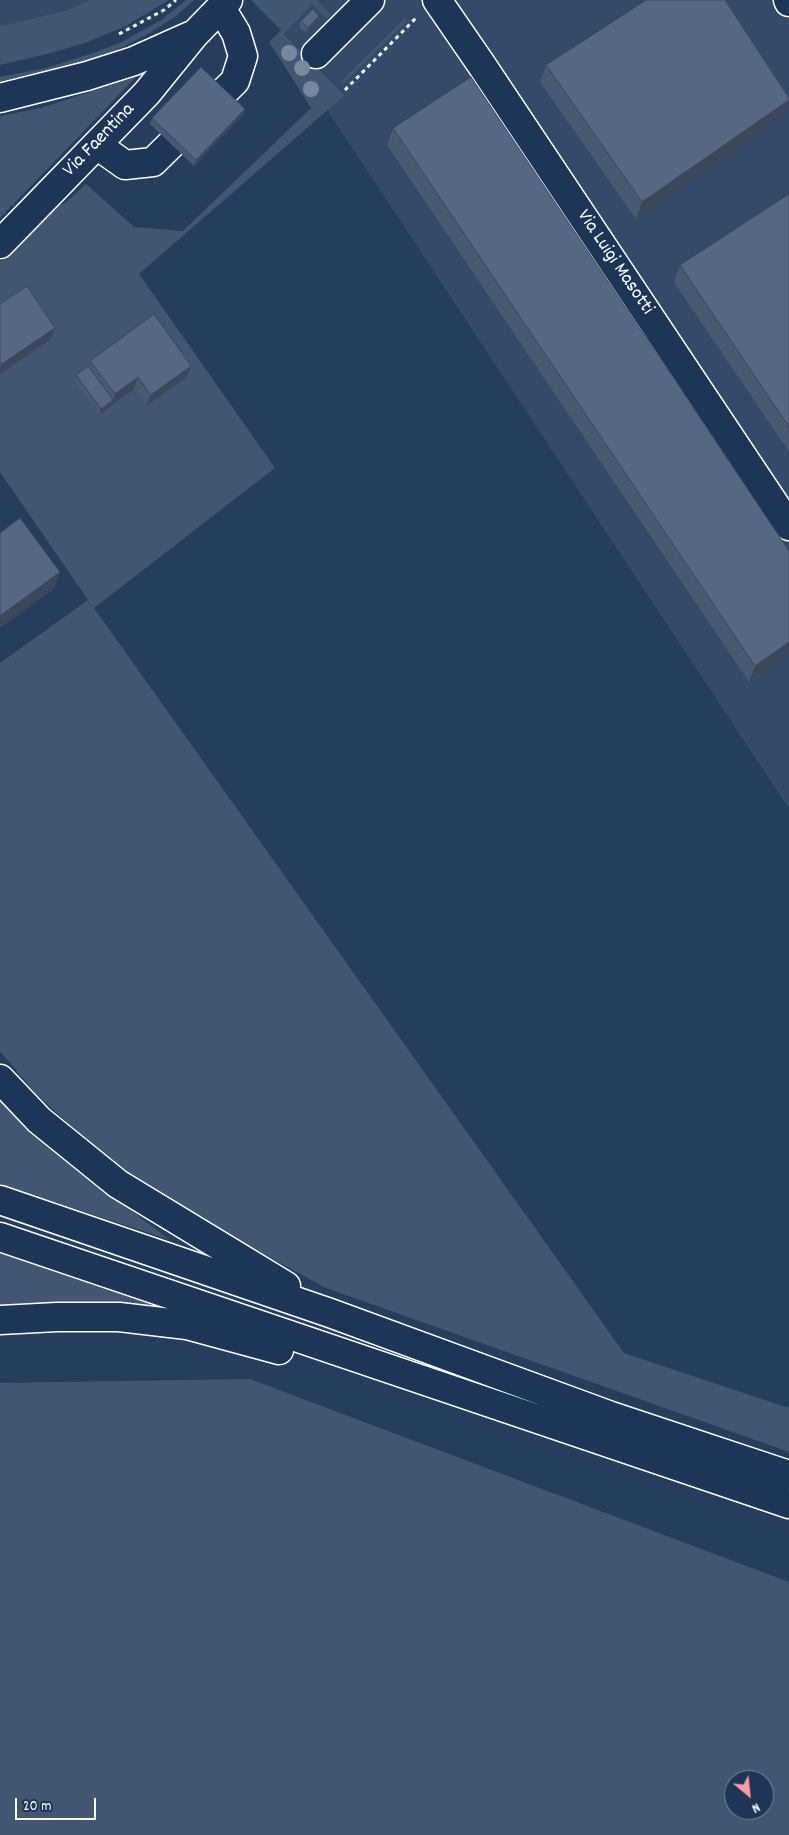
<!DOCTYPE html>
<style>
body{margin:0}
#map{position:relative;width:789px;height:1835px;overflow:hidden;background:#263d5e;font-family:Dekko,sans-serif}
canvas{display:block}
.north{position:absolute;left:724px;top:1770px;width:50px;height:50px;box-sizing:border-box;background:#1d3557;border:1px solid #77869a;border-radius:50%;rotate:152deg;font-size:14px;font-weight:700;line-height:20px;text-align:center;color:#fff}
.north::after{content:'';display:block;margin:auto;width:18px;height:22px;background:#ff9aa2;clip-path:polygon(50% 0,100% 100%,50% 72%,0 100%)}
.scale{position:absolute;left:15px;top:1798px;width:81px;height:22px;box-sizing:border-box;border:2px solid #fff;border-top:0;padding-left:6px;font-size:15px;line-height:18px;white-space:nowrap;color:#fff;-webkit-text-stroke:4px #1d3557;paint-order:stroke}
</style>
<div id="map">
<canvas width="789" height="1835"></canvas>
<div class="north">N</div>
<div class="scale">20 m</div>
</div>
<script>
const ctx = document.querySelector('canvas').getContext('2d');
ctx.lineJoin = 'round';
function paint(path, color) { ctx.fillStyle = color; ctx.fill(path, 'evenodd'); }
const poly = rows => new Path2D(rows.map(r => 'M' + r).join(''));
function strokePath(path, color, width, dash) { ctx.strokeStyle = color; ctx.lineWidth = width; ctx.lineCap = dash ? 'butt' : 'round'; ctx.setLineDash(dash || []); ctx.stroke(path); }
function write(font, color, halo, rows, align = 'center') {
  ctx.font = font + ' Dekko,sans-serif'; ctx.lineWidth = 4; ctx.setLineDash([]); ctx.textBaseline = 'middle'; ctx.strokeStyle = halo; ctx.fillStyle = color; for (const [text, x, y, turn = 0] of rows) {
    ctx.save(); ctx.translate(x, y); ctx.rotate((+turn || 0) * Math.PI / 180); ctx.textAlign = isNaN(turn) ? turn : align; if (halo) ctx.strokeText(text, 0, 0); ctx.fillText(text, 0, 0); ctx.restore();
  }
}
paint(poly([
 [0,0,89,0,65,11,0,26],
 [251,0,789,0,789,809,327,110,345,94]
]), '#344a68');
paint(poly([
 [89,0,169,0,126,26,85,43,51,53,0,65,0,26,65,11],
 [186,0,194,0,176,16,150,33,99,59,56,72,0,84,0,77,46,68,99,51,122,42,163,19],
 [253,0,317,0,331,15,327,19,312,4,284,34,345,95,139,274,275,468,94,608,624,1353,789,1408,789,1452,326,1288,201,1220,119,1169,36,1094,0,1051,0,663,88,600,0,472,0,262,54,207,65,203,86,184,134,227,183,231,311,108,269,42,281,30,252,1],
 [405,18,407,21,343,84,341,82],
 [136,77,0,218,0,116,41,108],
 [0,1093,79,1171,170,1240,0,1184],
 [0,1251,164,1308,48,1304,0,1306],
 [250,1379,789,1582,789,1835,0,1835,0,1383],
 [734,1780,764,1780,764,1810,734,1810]
]), '#425672');
const minor = poly([
 [437,0,481,64,789,526],
 [788,0,789,2],
 [316,54,370,0],
 [97,145,125,165,153,162,235,81,243,56,236,33,221,8]
]);
const major = poly([
 [0,98,87,76,134,61,190,36],
 [0,244,147,93,194,35,228,0]
]);
const highway = poly([
 [0,1079,39,1120,118,1184,286,1286],
 [0,1200,330,1313,611,1416,789,1475],
 [0,1237,789,1504],
 [0,1320,57,1317,119,1317,187,1325,279,1350]
]);
strokePath(minor, '#fff', 31);
strokePath(major, '#fff', 31);
strokePath(highway, '#fff', 31);
strokePath(poly([
 [119,34,164,10,176,0],
 [345,90,416,18]
]), '#fff', 3, [4, 4]);
strokePath(minor, '#1d3557', 28);
strokePath(major, '#1d3557', 28);
strokePath(highway, '#1d3557', 28);
ctx.fillStyle = '#79879c';
for (const [x, y] of [
 [289,53],
 [302,68],
 [311,89]
]) { ctx.beginPath(); ctx.arc(x, y, 8, 0, 2 * Math.PI); ctx.fill(); }
paint(poly([
 [319,16,317,22,306,33,299,27,301,21],
 [546,65,789,100,789,102,784,116,636,219,540,82],
 [243,115,194,166,150,124,152,118],
 [393,128,789,655,749,682,387,145],
 [789,194,789,452,674,282,680,265],
 [90,361,187,377,146,406,134,389,99,415,74,381,76,375,88,366]
]), '#49596f');
paint(poly([
 [319,16,317,22,306,33,308,28],
 [789,100,789,102,784,116,636,219,642,202],
 [245,109,243,115,194,166,196,160],
 [55,328,51,339,0,374,0,369,2,364],
 [191,366,187,377,146,406,151,395],
 [138,377,134,389,99,415,101,409,113,400,115,394],
 [60,572,54,589,0,628,0,616],
 [789,642,789,655,749,682,755,666]
]), '#3c485a');
const building = poly([
 [646,0,725,0,789,98,789,100,642,202,546,65,646,0],
 [313,9,319,16,308,28,301,21,313,9],
 [201,67,245,109,196,160,152,118,201,67],
 [471,77,789,551,789,642,755,666,393,128,471,77],
 [789,194,789,427,680,265,789,194],
 [27,286,55,328,2,364,0,361,0,304,27,286],
 [154,314,191,366,151,395,138,377,115,394,90,361,154,314],
 [88,366,113,400,101,409,76,375,88,366],
 [20,518,60,572,0,616,0,533,20,518]
]);
paint(building, '#556781');
strokePath(building, '#3c485a', 1);
write('20px', '#fff', '#1d3557', [
 ["Via Faentina",100,141,-46],
 ["Via Luigi Masotti",614,263,56]
]);
</script>
